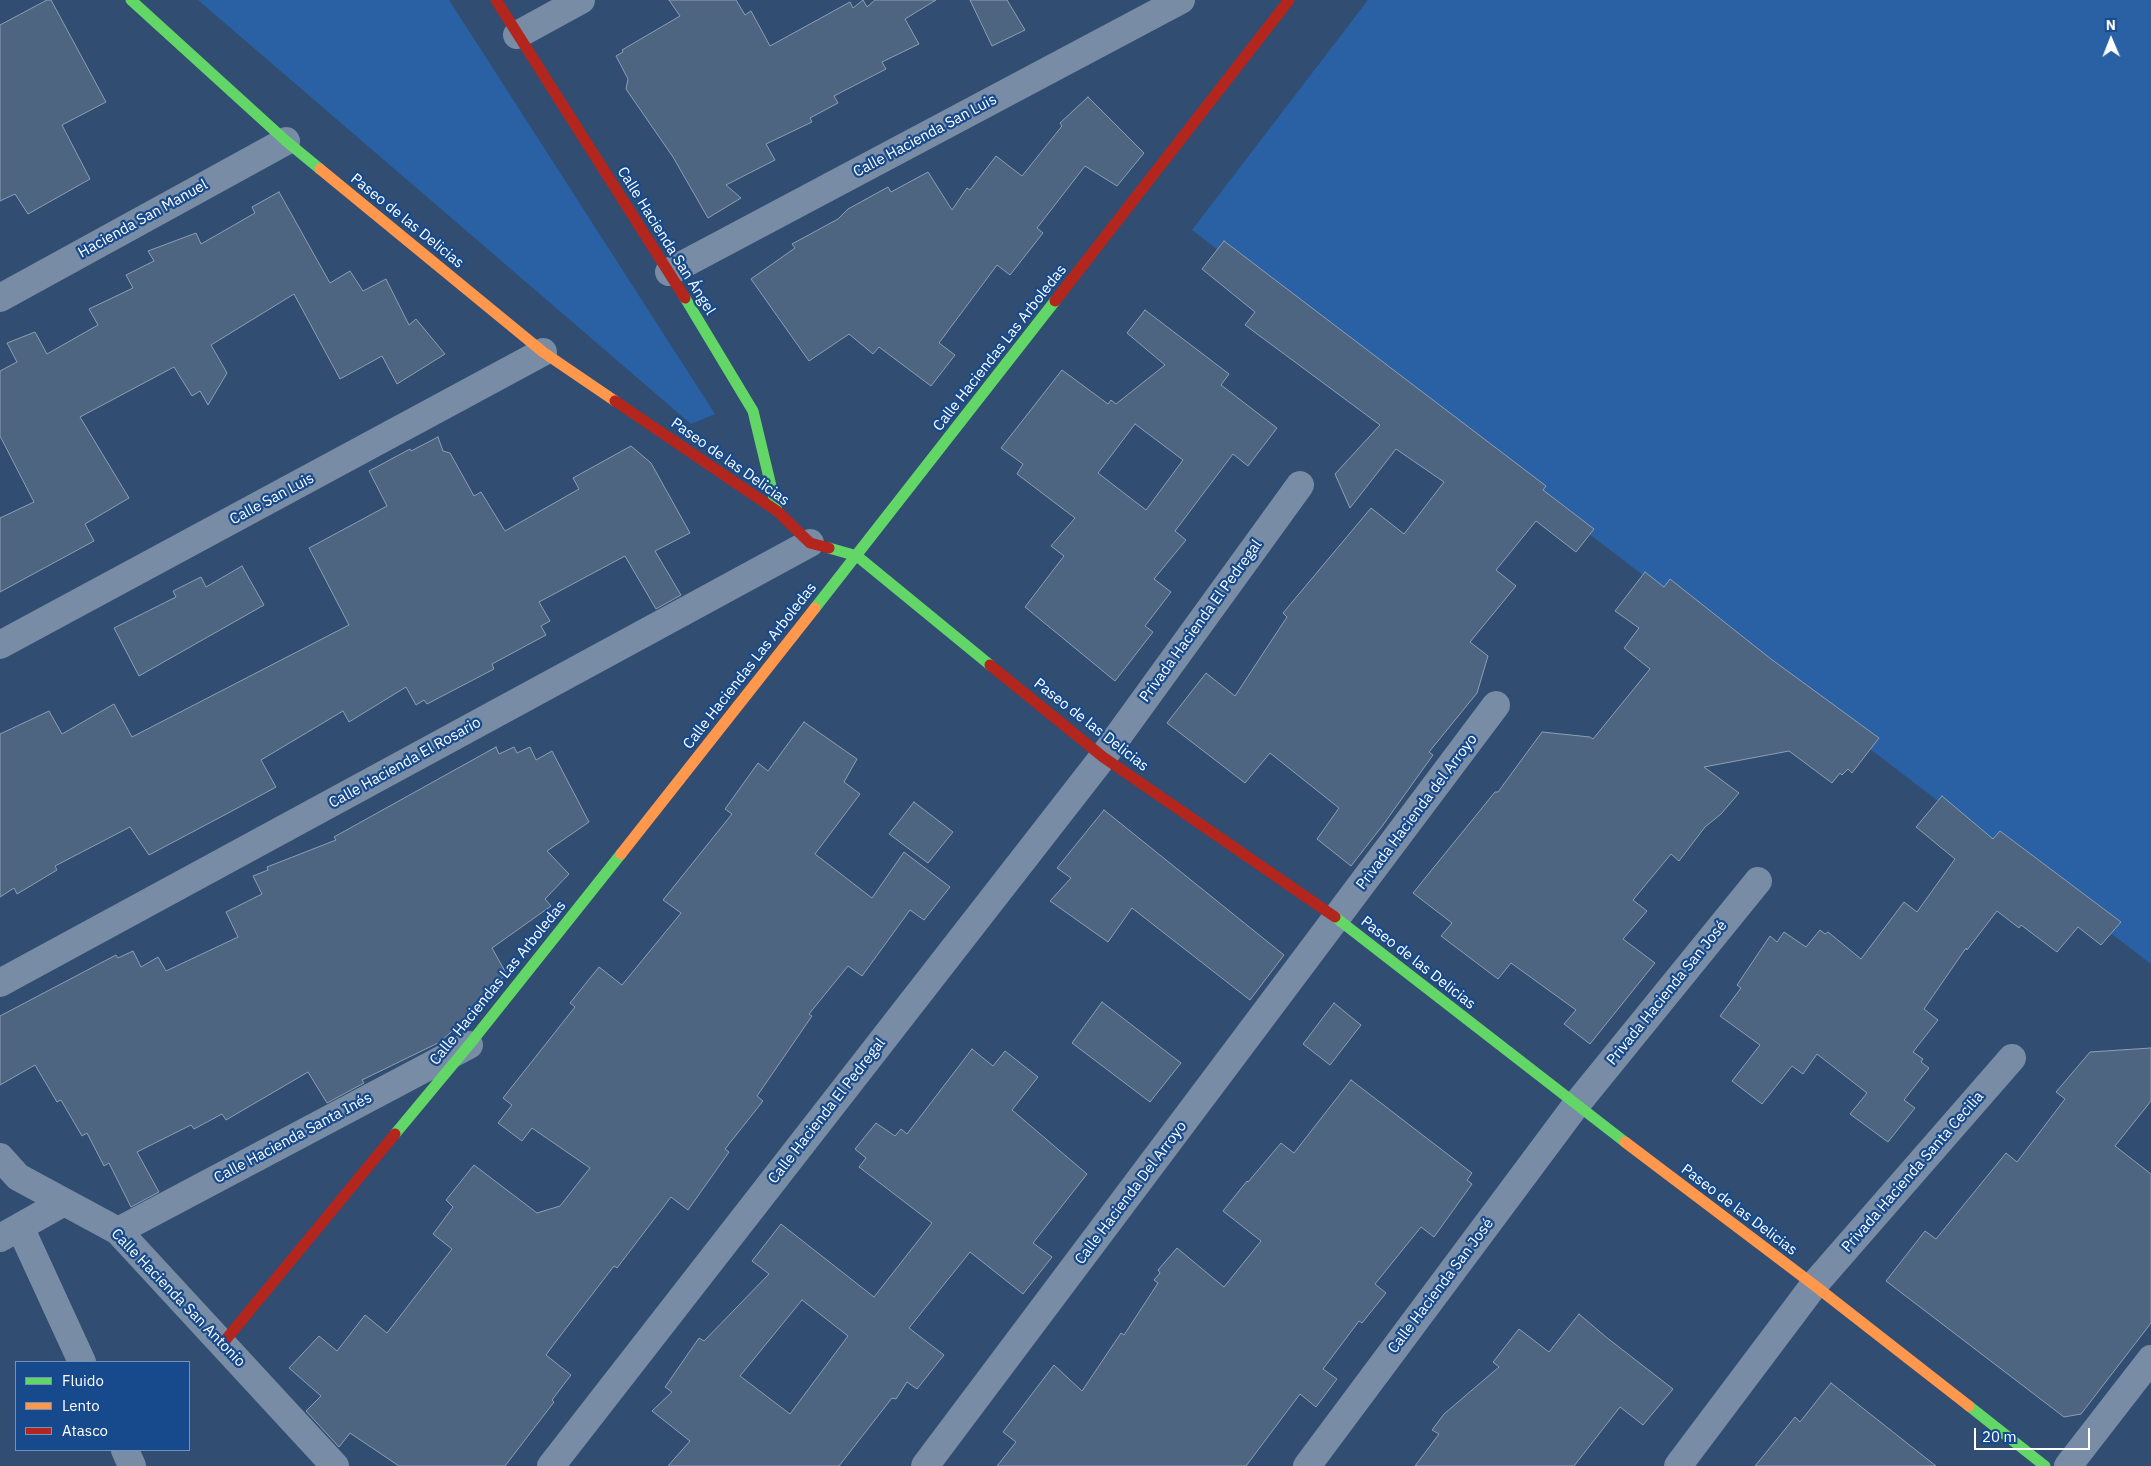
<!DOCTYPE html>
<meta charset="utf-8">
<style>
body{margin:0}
#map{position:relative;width:2151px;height:1466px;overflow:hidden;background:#314e72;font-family:"IBM Plex Sans",sans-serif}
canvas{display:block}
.legend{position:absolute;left:15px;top:1361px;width:175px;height:90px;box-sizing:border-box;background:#164a8d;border:1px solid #7392bb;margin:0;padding:6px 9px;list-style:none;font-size:15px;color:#fff}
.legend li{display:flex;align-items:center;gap:10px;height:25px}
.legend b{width:25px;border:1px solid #7392bb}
.north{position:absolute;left:2086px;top:15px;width:50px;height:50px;-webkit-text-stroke:4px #164a8d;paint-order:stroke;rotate:359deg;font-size:14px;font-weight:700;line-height:20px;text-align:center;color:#fff}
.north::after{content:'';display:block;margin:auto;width:18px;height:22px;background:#fff;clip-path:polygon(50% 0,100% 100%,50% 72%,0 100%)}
.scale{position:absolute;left:1974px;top:1428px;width:116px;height:22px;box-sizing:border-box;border:2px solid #fff;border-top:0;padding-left:6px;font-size:15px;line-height:18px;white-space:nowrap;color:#fff;-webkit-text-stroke:4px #164a8d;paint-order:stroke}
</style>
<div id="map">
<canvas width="2151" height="1466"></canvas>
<ul class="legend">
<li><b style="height:6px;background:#63d668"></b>Fluido</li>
<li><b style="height:6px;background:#ff974d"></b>Lento</li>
<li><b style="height:6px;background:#b3261e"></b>Atasco</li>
</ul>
<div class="north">N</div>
<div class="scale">20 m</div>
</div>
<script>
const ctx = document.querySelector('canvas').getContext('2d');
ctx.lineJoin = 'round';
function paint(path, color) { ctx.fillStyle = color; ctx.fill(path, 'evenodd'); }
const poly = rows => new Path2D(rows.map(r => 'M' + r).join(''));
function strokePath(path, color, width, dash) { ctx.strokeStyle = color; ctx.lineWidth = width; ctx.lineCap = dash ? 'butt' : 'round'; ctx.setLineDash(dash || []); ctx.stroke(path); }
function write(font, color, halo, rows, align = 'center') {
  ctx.font = font + ' "IBM Plex Sans",sans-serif'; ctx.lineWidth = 4.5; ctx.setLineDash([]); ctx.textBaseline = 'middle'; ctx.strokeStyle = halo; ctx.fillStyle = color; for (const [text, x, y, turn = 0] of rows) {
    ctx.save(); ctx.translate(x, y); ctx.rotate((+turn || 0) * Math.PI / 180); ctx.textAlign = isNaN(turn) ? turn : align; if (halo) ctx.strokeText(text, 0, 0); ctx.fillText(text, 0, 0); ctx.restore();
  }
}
paint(poly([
 [198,0,449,0,715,414,691,424],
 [1368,0,2151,0,2151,964,1192,230]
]), '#2961a4');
const building = poly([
 [47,0,51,0,106,102,62,125,90,179,28,214,15,194,0,201,0,25,47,0],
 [669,0,736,0,745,15,751,11,770,46,850,2,853,8,863,0,867,7,875,0,936,0,905,19,919,44,882,62,886,69,834,96,838,103,810,118,812,122,766,144,775,160,726,185,741,198,708,218,673,157,626,89,628,79,616,56,623,52,622,50,680,16,669,0],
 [970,0,1007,0,1025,30,992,46,970,0],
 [1088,97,1144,153,1117,186,1085,166,1037,228,1043,233,1010,275,997,265,939,343,955,355,931,386,879,347,873,354,849,334,809,361,751,279,795,248,792,244,838,219,848,209,888,187,891,192,928,172,952,210,967,188,970,190,996,156,1022,176,1062,126,1060,123,1088,97],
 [279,192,330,283,350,271,363,291,386,279,409,325,416,319,445,354,397,384,382,356,340,379,294,294,211,345,227,373,208,405,200,391,192,396,174,367,80,417,129,498,85,524,94,541,0,592,0,518,34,502,0,436,0,371,17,362,7,343,35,332,47,354,98,325,89,309,133,288,126,275,154,261,148,251,196,233,201,244,255,213,252,207,279,192],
 [1224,241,1546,486,1543,490,1594,529,1576,552,1536,521,1496,570,1516,586,1470,642,1488,656,1477,693,1429,752,1433,755,1383,825,1351,866,1317,839,1339,808,1270,753,1245,783,1167,723,1206,673,1235,696,1287,617,1283,613,1371,508,1404,534,1444,482,1396,449,1350,508,1335,474,1380,425,1245,325,1255,312,1202,269,1224,241],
 [1145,310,1229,374,1221,385,1277,428,1248,466,1233,454,1175,531,1186,540,1154,579,1171,592,1145,626,1153,632,1115,681,1025,607,1064,556,1051,546,1075,518,1017,474,1023,464,1001,448,1062,370,1108,404,1111,400,1116,404,1165,365,1127,333,1145,310],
 [1135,424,1183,460,1146,510,1098,473,1135,424],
 [438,437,443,451,450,453,474,496,481,492,505,531,579,489,573,478,631,446,651,463,690,533,655,551,681,595,656,609,625,556,539,602,550,621,541,626,546,635,492,664,494,669,427,704,424,700,416,705,406,687,349,722,343,711,261,760,276,787,232,811,149,855,130,827,55,866,57,870,17,894,14,888,0,897,0,734,49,711,62,734,114,704,132,737,349,625,309,548,387,506,369,471,410,449,411,451,438,437],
 [242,566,264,605,139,676,114,628,176,597,173,591,201,577,206,587,242,566],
 [1645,572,1664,587,1670,579,1771,659,1879,738,1852,773,1848,769,1842,775,1840,773,1832,783,1789,751,1704,767,1739,793,1721,814,1705,827,1679,861,1671,854,1633,900,1647,911,1623,939,1655,963,1590,1044,1564,1024,1576,1010,1511,963,1498,979,1441,936,1452,923,1413,893,1495,792,1498,792,1542,732,1590,737,1593,739,1650,669,1624,648,1639,628,1615,611,1645,572],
 [804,722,857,759,844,782,860,794,815,854,872,898,904,852,950,887,924,920,910,910,862,976,848,966,809,1014,812,1016,757,1096,763,1101,725,1149,729,1152,688,1210,671,1197,617,1268,614,1266,554,1344,546,1355,571,1375,552,1400,554,1402,505,1466,399,1466,350,1433,339,1447,306,1411,321,1396,289,1368,319,1336,337,1351,365,1315,387,1333,452,1249,433,1234,453,1207,446,1200,474,1165,537,1213,560,1206,590,1168,532,1128,522,1141,498,1123,512,1105,503,1098,575,1007,570,1003,599,967,622,985,681,913,663,900,732,814,725,809,758,763,768,771,804,722],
 [496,747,499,754,514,747,517,753,530,747,536,760,552,751,589,822,547,851,569,874,545,899,551,906,492,948,506,973,480,1006,440,1042,362,1080,364,1083,327,1103,308,1072,226,1120,222,1114,194,1129,191,1125,137,1152,159,1192,131,1207,109,1163,104,1166,87,1133,82,1136,61,1100,57,1102,35,1065,0,1085,0,1016,116,955,118,958,133,951,141,967,158,957,166,971,238,937,226,912,262,894,253,876,268,870,267,867,336,840,334,837,496,747],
 [1942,796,1993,839,2000,831,2121,922,2101,945,2078,927,2057,952,2021,925,2019,928,1997,911,1967,950,1966,948,1924,1009,1938,1020,1913,1052,1923,1059,1921,1062,1929,1068,1904,1100,1915,1108,1888,1142,1850,1114,1867,1093,1817,1054,1803,1074,1792,1066,1762,1104,1732,1081,1760,1045,1720,1016,1741,988,1737,985,1770,936,1777,942,1784,932,1806,947,1820,930,1825,934,1828,932,1861,959,1904,902,1917,912,1955,859,1916,827,1942,796],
 [914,802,953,832,928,863,889,834,914,802],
 [1104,810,1284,955,1250,1000,1132,908,1108,942,1050,901,1071,878,1057,868,1104,810],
 [1102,1002,1181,1063,1150,1102,1072,1043,1102,1002],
 [1334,1003,1361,1025,1330,1065,1303,1044,1334,1003],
 [2151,1048,2151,1101,2115,1146,2151,1174,2151,1323,2081,1414,2064,1417,1886,1281,1925,1231,1936,1239,2006,1153,2017,1162,2065,1099,2056,1092,2090,1052,2151,1048],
 [972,1049,993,1066,1005,1051,1038,1077,1012,1110,1087,1174,1033,1243,1052,1257,1023,1294,970,1252,909,1328,944,1355,917,1389,907,1382,896,1399,892,1398,839,1466,668,1466,690,1441,652,1411,672,1392,665,1387,699,1338,704,1341,769,1274,752,1261,781,1224,874,1297,932,1223,859,1167,866,1158,855,1149,876,1123,895,1136,901,1129,907,1134,972,1049],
 [802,1300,848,1336,790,1414,740,1376,802,1300],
 [1351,1080,1472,1173,1467,1180,1472,1184,1434,1237,1421,1227,1375,1284,1386,1293,1362,1323,1359,1321,1323,1369,1337,1379,1316,1407,1300,1394,1246,1466,997,1466,1016,1442,1003,1432,1054,1365,1082,1391,1121,1333,1124,1335,1158,1283,1154,1280,1160,1273,1158,1270,1177,1248,1224,1287,1261,1241,1223,1211,1247,1181,1248,1182,1281,1143,1294,1153,1351,1080],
 [1579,1314,1606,1337,1673,1389,1643,1425,1620,1407,1574,1466,1415,1466,1439,1434,1432,1430,1444,1414,1499,1367,1493,1362,1519,1329,1549,1352,1579,1314],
 [1831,1383,1936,1466,1755,1466,1795,1417,1800,1422,1831,1383]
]);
paint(building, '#4e6582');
strokePath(building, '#8d9eb4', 1);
strokePath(poly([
 [517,35,581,0],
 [669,272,1181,0],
 [0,298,286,141],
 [0,645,543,352],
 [0,983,810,543],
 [0,1157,18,1177,118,1231,335,1466],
 [20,1227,82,1362],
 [118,1231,469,1045],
 [0,1238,64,1202],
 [125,1450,132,1466],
 [551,1466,1103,757,1300,485],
 [925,1466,1496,705],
 [1307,1466,1576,1105,1758,881],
 [1678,1466,1814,1285,2012,1058],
 [2068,1466,2151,1359]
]), '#788da5', 28);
strokePath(poly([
 [131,0,286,141,320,169],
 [685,298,753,411,777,511],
 [829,548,857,556,990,665],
 [815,608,1055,301],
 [1335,917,1625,1142],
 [395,1134,469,1045,621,854],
 [1969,1406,2045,1466]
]), '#63d668', 11);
strokePath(poly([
 [320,169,543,352,615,401],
 [621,854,815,608],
 [1625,1142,1814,1285,1969,1406]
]), '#ff974d', 11);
strokePath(poly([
 [496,0,685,298],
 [1055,301,1289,0],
 [615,401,777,511,810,543,829,548],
 [990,665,1103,757,1335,917],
 [223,1343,395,1134]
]), '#b3261e', 11);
write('15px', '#fff', '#164a8d', [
 ["Calle Hacienda San Luis",925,136,-28],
 ["Hacienda San Manuel",143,219,-29],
 ["Paseo de las Delicias",407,221,39],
 ["Calle Hacienda San Ángel",666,241,58],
 ["Calle Haciendas Las Arboledas",1000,348,-52],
 ["Paseo de las Delicias",730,462,35],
 ["Calle San Luis",272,499,-28],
 ["Privada Hacienda El Pedregal",1201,621,-54],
 ["Calle Haciendas Las Arboledas",750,666,-52],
 ["Paseo de las Delicias",1091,725,38],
 ["Calle Hacienda El Rosario",405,763,-29],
 ["Privada Hacienda del Arroyo",1417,812,-53],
 ["Paseo de las Delicias",1418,963,38],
 ["Calle Haciendas Las Arboledas",498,983,-51],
 ["Privada Hacienda San José",1667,993,-51],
 ["Calle Hacienda El Pedregal",827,1111,-52],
 ["Calle Hacienda Santa Inés",293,1138,-28],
 ["Privada Hacienda Santa Cecilia",1913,1172,-49],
 ["Calle Hacienda Del Arroyo",1131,1193,-53],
 ["Paseo de las Delicias",1739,1210,37],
 ["Calle Hacienda San José",1441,1286,-53],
 ["Calle Hacienda San Antonio",178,1298,46]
]);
</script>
